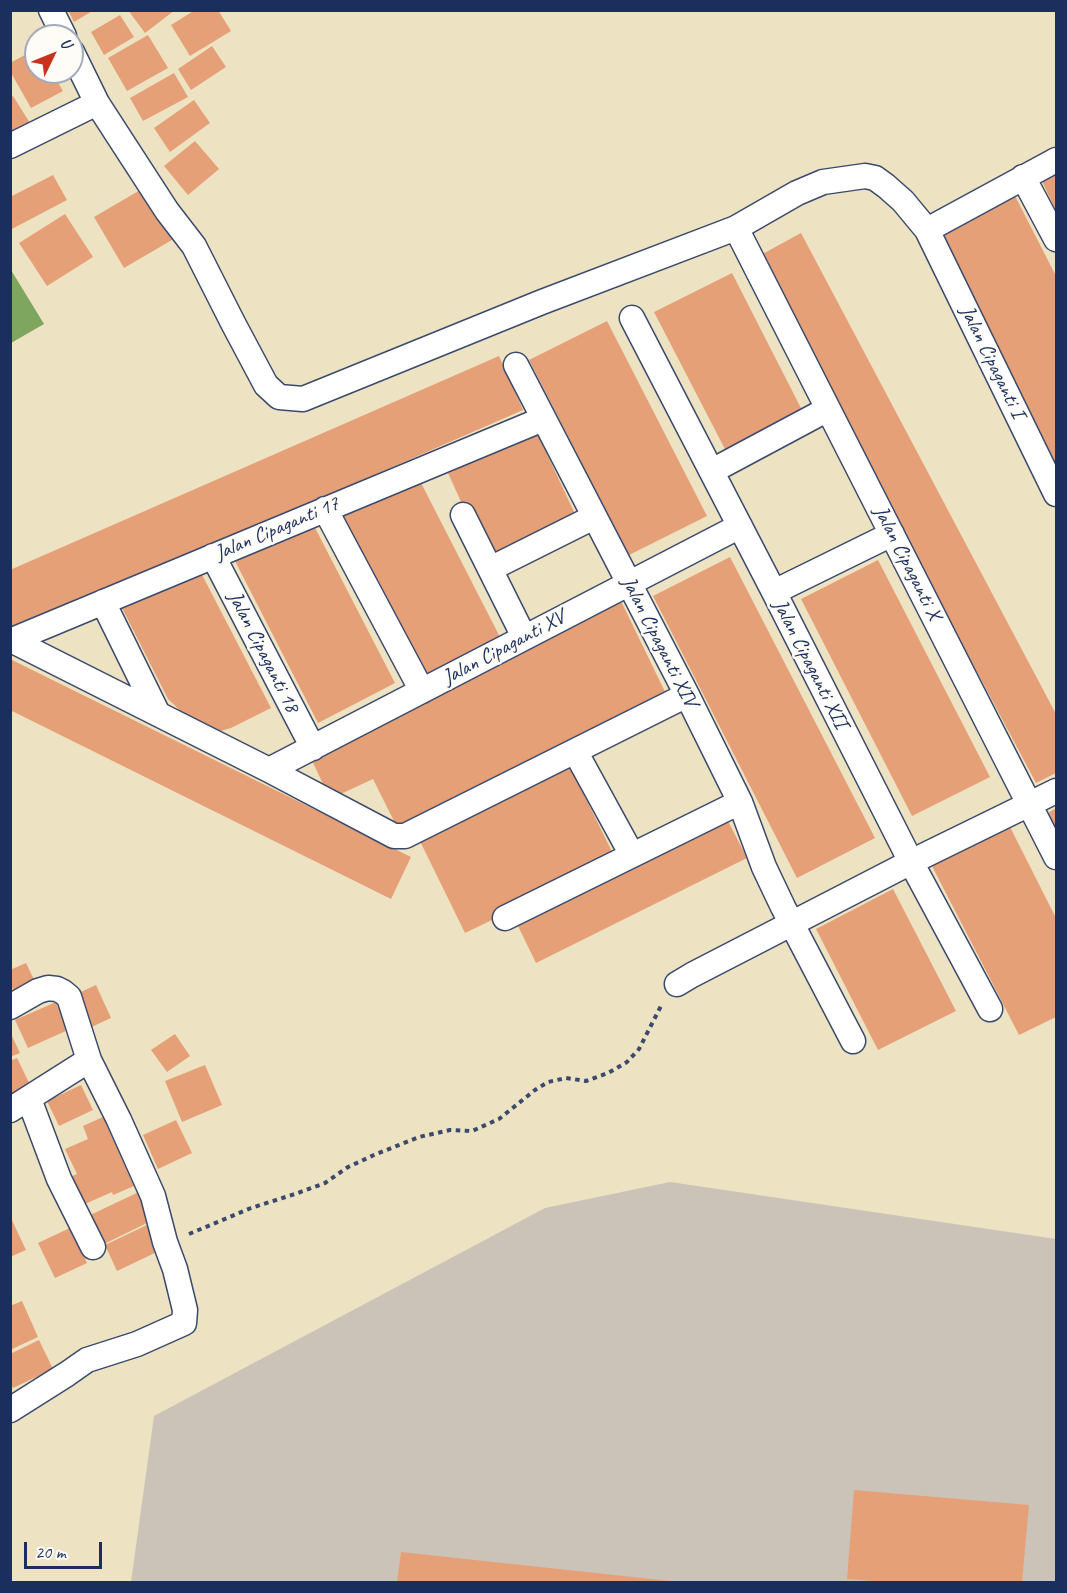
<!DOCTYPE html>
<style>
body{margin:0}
#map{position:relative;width:1067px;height:1593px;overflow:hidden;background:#ede2c1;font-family:Caveat,sans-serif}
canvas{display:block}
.frame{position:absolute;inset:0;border:12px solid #1b2f5e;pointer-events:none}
.north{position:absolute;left:24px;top:24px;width:60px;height:60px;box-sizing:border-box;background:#fdfcf7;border:2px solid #a3aaba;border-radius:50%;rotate:47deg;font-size:16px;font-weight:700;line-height:24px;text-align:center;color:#1b2f5e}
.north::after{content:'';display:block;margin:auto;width:21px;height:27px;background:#c8321e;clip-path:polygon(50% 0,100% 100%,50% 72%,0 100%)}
.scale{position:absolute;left:24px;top:1542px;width:78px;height:27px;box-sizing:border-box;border:3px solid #1b2f5e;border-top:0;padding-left:8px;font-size:18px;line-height:21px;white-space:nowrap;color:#1b2f5e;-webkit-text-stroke:4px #fdfcf7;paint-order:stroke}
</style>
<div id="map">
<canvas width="1067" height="1593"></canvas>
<div class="frame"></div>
<div class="north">U</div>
<div class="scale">20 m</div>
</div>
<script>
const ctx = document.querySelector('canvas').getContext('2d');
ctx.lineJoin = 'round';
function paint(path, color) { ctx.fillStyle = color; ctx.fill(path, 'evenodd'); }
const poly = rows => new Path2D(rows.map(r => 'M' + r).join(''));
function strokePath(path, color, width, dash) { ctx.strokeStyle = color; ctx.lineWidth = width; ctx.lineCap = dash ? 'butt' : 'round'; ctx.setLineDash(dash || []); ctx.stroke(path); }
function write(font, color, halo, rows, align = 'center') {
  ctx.font = font + ' Caveat,sans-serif'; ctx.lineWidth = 5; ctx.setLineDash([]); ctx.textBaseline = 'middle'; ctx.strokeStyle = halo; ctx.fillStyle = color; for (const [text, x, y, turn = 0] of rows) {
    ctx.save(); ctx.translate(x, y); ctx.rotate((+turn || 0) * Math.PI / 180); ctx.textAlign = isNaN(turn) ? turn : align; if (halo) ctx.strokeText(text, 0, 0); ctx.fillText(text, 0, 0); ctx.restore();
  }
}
paint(poly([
 [670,1182,1056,1239,1056,1582,131,1582,154,1416,545,1208]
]), '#cbc3b8');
paint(poly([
 [11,270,44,324,11,343,10,343]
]), '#7ea65e');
paint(poly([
 [68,10,94,10,74,22],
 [128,10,175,10,145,33],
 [195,10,218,10,231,31,190,56,171,25],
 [120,15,134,37,104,55,91,32],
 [148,35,168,68,127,91,108,58],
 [212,46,226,67,191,90,178,69],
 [36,49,36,72,52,72,63,91,31,108,10,71,10,63],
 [174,73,188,97,143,121,130,98],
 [13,96,30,123,10,135,10,98],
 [194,100,210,123,170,152,154,128],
 [195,141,219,169,188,195,164,166],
 [1056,167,1056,211,1039,175],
 [53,175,67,200,10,230,10,197],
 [147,186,177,237,124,268,94,217],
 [1013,192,1056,276,1056,467,936,231],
 [65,214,93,257,47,286,19,243],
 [801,233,1056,714,1056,773,1036,783,757,257],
 [732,273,804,414,727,453,654,312],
 [607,321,707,516,629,555,529,360],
 [499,356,523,410,10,634,10,570],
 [537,433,576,516,496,555,468,517,448,473],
 [418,477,502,641,424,680,340,517],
 [311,520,395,683,318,723,234,559],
 [730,557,875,838,797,878,653,596],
 [878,560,990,777,912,816,801,599],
 [198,567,271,708,231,728,209,734,188,718,168,699,121,606],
 [620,599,668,698,398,829,373,779,330,799,309,754],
 [10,659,411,857,391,899,10,710],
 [567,760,616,860,465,933,416,833],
 [1056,808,1056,830,1048,813],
 [728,821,747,858,536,963,518,926],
 [1010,827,1056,918,1056,1017,1019,1035,932,866],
 [893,889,956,1011,878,1050,816,929],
 [26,963,39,990,18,999,10,984,10,970],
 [96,985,111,1018,85,1030,70,997],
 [56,1002,68,1030,28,1048,15,1020],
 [10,1032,20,1053,10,1057],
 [175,1034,190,1056,167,1072,151,1050],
 [17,1058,33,1091,10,1102,10,1061],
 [205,1065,222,1105,182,1122,165,1081],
 [81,1085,93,1110,59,1126,47,1101],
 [103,1117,134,1186,113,1195,112,1192,76,1208,63,1180,77,1174,65,1149,88,1139,83,1126],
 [176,1120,192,1153,158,1169,143,1135],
 [141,1191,155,1219,102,1245,88,1216],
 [10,1216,26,1250,10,1257],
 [149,1224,161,1250,117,1271,105,1245],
 [70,1228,87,1263,55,1278,38,1243],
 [22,1301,38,1337,10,1350,10,1306],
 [39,1340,53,1369,13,1388,10,1382,10,1354],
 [854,1490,1029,1505,1022,1582,885,1582,847,1579],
 [401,1552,670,1581,670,1582,397,1582]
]), '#e6a078');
const minor = poly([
 [51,10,64,36],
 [72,52,97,103,167,211,194,246,233,323,266,385,279,397,303,399,542,302,736,228,1056,857],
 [10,146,97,103],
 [1023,177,1056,239],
 [736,228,797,193,823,182,865,176,875,178,886,186,903,201,927,230,1056,494],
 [927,230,1056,160],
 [632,318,774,592,911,862,990,1009],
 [516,365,687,695,740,802,764,867,783,907,853,1041],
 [712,471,828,409],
 [325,509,422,691],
 [463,515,524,637],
 [213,556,313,748],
 [490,569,594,517],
 [774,592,892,534],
 [103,602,158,714],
 [11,640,269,770,394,836,405,836,687,695],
 [10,641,543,419],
 [575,751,632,855],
 [269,770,740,526],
 [505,918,740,802],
 [677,984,692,975,911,862,1056,791],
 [10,1007,38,991,48,988,57,989,63,992,69,997,89,1060,119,1120,153,1196,165,1242,175,1269,185,1310,184,1323,137,1344,87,1360,67,1374,10,1410],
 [29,1099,59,1179,93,1247],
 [10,1110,89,1060]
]);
strokePath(minor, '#3a4a6d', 27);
strokePath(poly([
 [189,1234,251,1208,295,1194,325,1183,348,1167,374,1155,419,1137,450,1130,472,1131,499,1119,535,1090,548,1082,566,1078,586,1081,608,1073,627,1062,639,1049,662,1004]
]), '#3a4a6d', 4, [4.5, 4.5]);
strokePath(minor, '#fff', 24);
write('21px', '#1b2f5e', '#fdfcf7', [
 ["Jalan Cipaganti I",992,362,64],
 ["Jalan Cipaganti 17",277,529,-23],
 ["Jalan Cipaganti X",907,563,63],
 ["Jalan Cipaganti XIV",659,642,63],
 ["Jalan Cipaganti XV",504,648,-28],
 ["Jalan Cipaganti 18",263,652,63],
 ["Jalan Cipaganti XII",810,664,63]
]);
</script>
